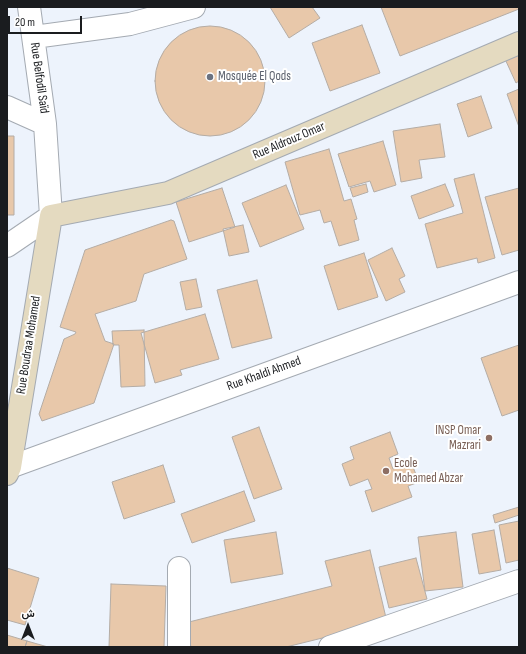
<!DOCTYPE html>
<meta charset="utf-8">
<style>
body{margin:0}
#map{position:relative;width:526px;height:654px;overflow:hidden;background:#edf3fc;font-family:"Sofia Sans Condensed",Vazirmatn,sans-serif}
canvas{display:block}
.frame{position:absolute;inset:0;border:8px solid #1a1c1f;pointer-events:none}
.north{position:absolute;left:8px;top:606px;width:40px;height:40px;-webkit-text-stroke:3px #fff;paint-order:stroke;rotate:0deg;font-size:11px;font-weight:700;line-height:16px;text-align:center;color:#1a1c1f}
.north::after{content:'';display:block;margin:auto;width:14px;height:18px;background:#1a1c1f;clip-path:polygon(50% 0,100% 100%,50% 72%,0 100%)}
.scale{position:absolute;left:8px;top:16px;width:74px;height:18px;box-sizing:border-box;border:2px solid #1a1c1f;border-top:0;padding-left:5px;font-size:12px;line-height:14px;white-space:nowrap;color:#1a1c1f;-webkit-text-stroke:3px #fff;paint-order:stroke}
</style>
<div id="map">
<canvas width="526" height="654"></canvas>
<div class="frame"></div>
<div class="north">ش</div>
<div class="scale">20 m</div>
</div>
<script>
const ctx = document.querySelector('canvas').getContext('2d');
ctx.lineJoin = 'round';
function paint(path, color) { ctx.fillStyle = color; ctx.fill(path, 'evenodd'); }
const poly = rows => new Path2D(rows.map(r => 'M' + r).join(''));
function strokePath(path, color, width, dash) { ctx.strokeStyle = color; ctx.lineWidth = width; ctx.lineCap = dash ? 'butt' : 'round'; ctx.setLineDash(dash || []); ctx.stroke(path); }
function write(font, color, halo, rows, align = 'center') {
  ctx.font = font + ' "Sofia Sans Condensed",sans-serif'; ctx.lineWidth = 4; ctx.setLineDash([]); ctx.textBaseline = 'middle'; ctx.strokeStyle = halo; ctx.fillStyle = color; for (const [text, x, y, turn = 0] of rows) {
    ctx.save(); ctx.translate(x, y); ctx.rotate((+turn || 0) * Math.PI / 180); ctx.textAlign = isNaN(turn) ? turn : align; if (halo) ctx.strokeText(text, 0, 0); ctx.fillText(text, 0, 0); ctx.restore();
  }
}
const building = poly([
 [270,7,312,7,320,18,289,38,270,7],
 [381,7,519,7,519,9,400,56,381,7],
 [362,25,380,73,330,91,312,43,362,25],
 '155 81a55 55 0 1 1 110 0a55 55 0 1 1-110 0Z',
 [519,52,519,81,516,83,505,59,519,52],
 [519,89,519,127,507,94,519,89],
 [481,96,492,128,468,137,457,104,481,96],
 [440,124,445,157,419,160,422,178,401,182,393,131,440,124],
 [7,136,14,136,14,215,7,215,7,136],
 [383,141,396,185,374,192,370,181,349,187,338,154,383,141],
 [329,149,344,201,351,199,357,219,354,220,359,240,339,246,331,221,324,223,320,210,300,215,285,162,329,149],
 [474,174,495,258,478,263,477,258,437,268,425,224,463,213,454,179,474,174],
 [366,184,368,192,353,197,350,188,366,184],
 [445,184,454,206,419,219,411,196,445,184],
 [286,185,304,229,260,247,242,203,286,185],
 [222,188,235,227,189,242,176,202,222,188],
 [519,188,519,250,502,255,485,197,519,188],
 [171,220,174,221,187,259,144,274,136,301,95,314,105,341,114,344,94,403,42,421,39,414,64,339,75,334,76,332,60,327,85,250,171,220],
 [243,225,249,252,229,256,223,229,243,225],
 [392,248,405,276,399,279,405,292,386,301,368,260,392,248],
 [364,253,378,297,338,310,324,266,364,253],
 [196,279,202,307,186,310,180,282,196,279],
 [257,280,272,338,232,348,217,290,257,280],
 [205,314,219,359,180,370,182,375,155,383,141,333,205,314],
 [144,330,145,386,121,387,119,345,113,345,112,331,144,330],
 [519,345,519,410,502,416,481,358,519,345],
 [259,427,282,489,254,499,232,437,259,427],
 [390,432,398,454,389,458,393,469,411,462,419,482,408,486,412,497,372,512,365,491,372,489,368,479,350,486,342,464,354,459,350,447,390,432],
 [163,465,175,502,124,519,112,482,163,465],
 [244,491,255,521,192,543,181,514,244,491],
 [519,507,519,515,495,523,493,515,519,507],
 [519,521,519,560,506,563,499,525,519,521],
 [494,530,501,570,479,574,472,534,494,530],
 [276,532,283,574,231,583,224,540,276,532],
 [456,532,463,587,425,591,418,537,456,532],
 [370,550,387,622,286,647,191,647,185,623,332,586,325,561,370,550],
 [416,558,427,599,389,608,379,567,416,558],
 [7,568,39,578,25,625,7,620,7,568],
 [111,584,166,586,164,647,109,647,111,584],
 [7,635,27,641,25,647,7,647,7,635],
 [27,641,48,647,25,647,27,641]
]);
paint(building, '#e8c8aa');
strokePath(building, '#b4aca5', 1);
const street = poly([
 [29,7,45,124],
 [34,37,130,24,194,7],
 [7,107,45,124,51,216,7,246],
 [10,467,519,282],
 [179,568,179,647],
 [330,647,519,581]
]);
const secondary = poly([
 [7,474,10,467,51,216,168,193,519,43]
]);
strokePath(street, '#a4aab2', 24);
strokePath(secondary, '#a4aab2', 24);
strokePath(street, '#fff', 22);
strokePath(secondary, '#e4dac0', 22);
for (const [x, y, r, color] of [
 [210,77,4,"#6b7280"],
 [489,438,4,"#8d6e63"],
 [386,471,4,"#8d6e63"]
]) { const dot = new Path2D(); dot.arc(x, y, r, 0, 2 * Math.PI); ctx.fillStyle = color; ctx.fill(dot); strokePath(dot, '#fff', 1.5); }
write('13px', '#5b616d', '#fff', [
 ["Mosquée El Qods",218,77]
], 'left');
write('13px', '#1a1c1f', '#fff', [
 ["Rue Belfodil Saïd",39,78,82],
 ["Rue Aldrouz Omar",289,141,-23],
 ["Rue Boudraa Mohamed",29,345,-81],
 ["Rue Khaldi Ahmed",264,374,-20]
]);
write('13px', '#785e54', '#fff', [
 ["INSP Omar",481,431],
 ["Mazrari",481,446],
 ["Ecole",394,464,"left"],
 ["Mohamed Abzar",394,479,"left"]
], 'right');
</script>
